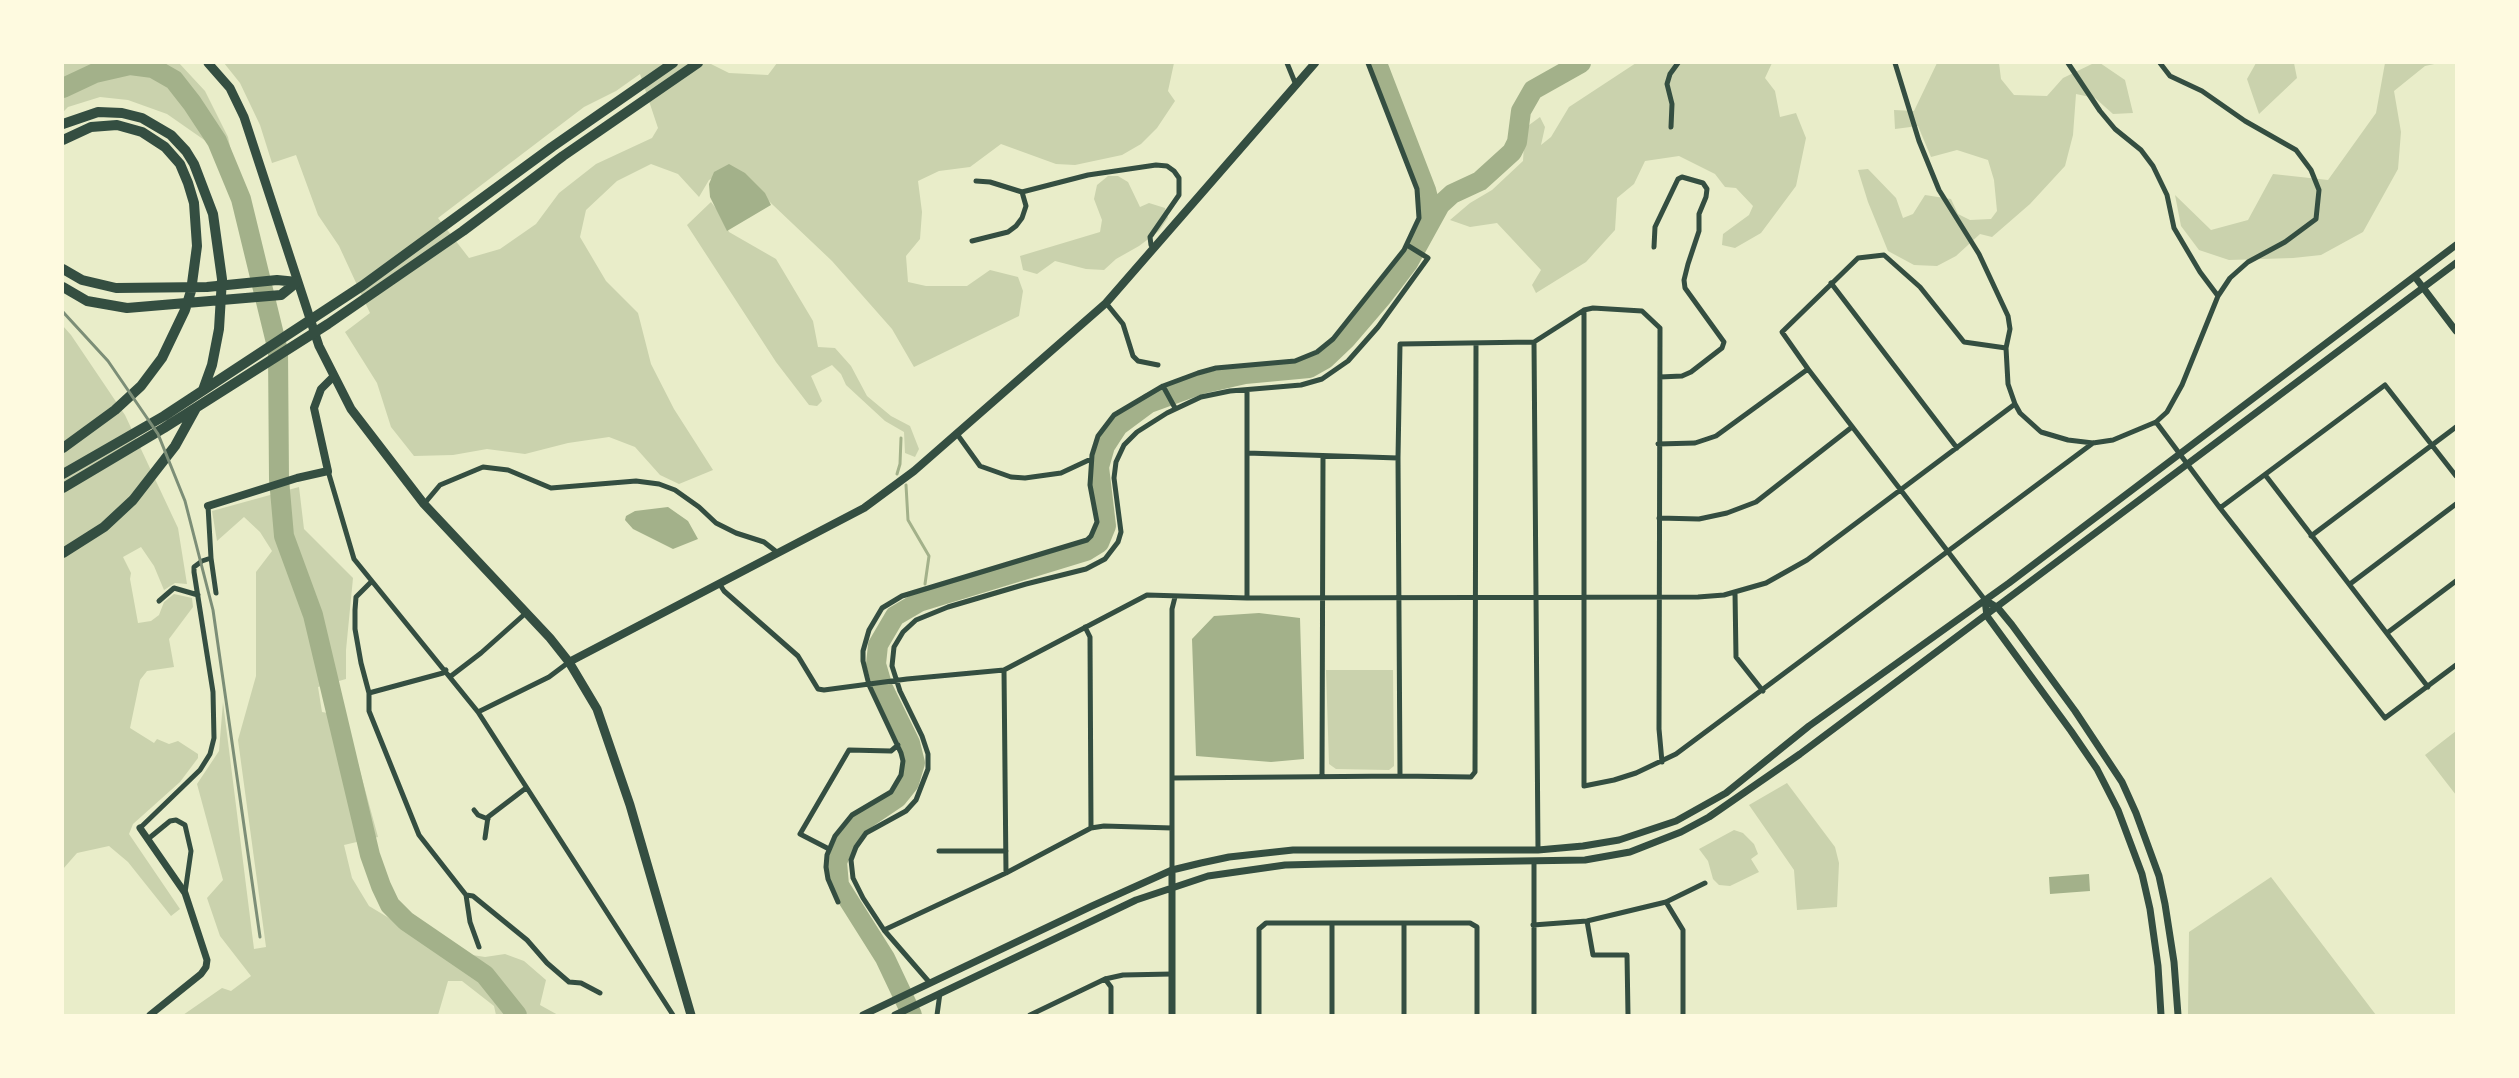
<!DOCTYPE html>
<style>
body{margin:0}
#map{position:relative;width:2519px;height:1078px;overflow:hidden;background:#e9edc9;font-family:Quicksand,sans-serif}
canvas{display:block}
.frame{position:absolute;inset:0;border:64px solid #fefae0;pointer-events:none}
</style>
<div id="map">
<canvas width="2519" height="1078"></canvas>
<div class="frame"></div>
</div>
<script>
const ctx = document.querySelector('canvas').getContext('2d');
ctx.lineJoin = 'round';
function paint(path, color) { ctx.fillStyle = color; ctx.fill(path, 'evenodd'); }
const poly = rows => new Path2D(rows.map(r => 'M' + r).join(''));
function strokePath(path, color, width, dash) { ctx.strokeStyle = color; ctx.lineWidth = width; ctx.lineCap = dash ? 'butt' : 'round'; ctx.setLineDash(dash || []); ctx.stroke(path); }
paint(poly([
 [63,63,179,63,205,91,228,137,233,160,167,114,128,100,100,97,68,107,63,112],
 [224,63,709,63,729,73,768,75,777,63,1174,63,1168,91,1175,101,1157,128,1141,144,1122,155,1075,165,1056,164,1001,144,970,167,939,171,918,181,922,212,920,239,906,256,908,282,926,286,967,286,990,270,1018,277,1023,291,1019,316,914,367,892,329,832,261,734,168,709,180,699,197,678,174,651,164,617,181,586,210,580,237,606,281,638,313,651,364,674,409,713,470,679,484,660,475,635,447,609,437,568,443,525,454,487,449,453,455,414,456,391,427,377,383,345,332,370,313,339,246,318,215,296,155,272,163,260,125,240,83],
 [640,74,658,128,652,138,596,164,559,193,536,224,500,249,469,258,438,218,584,107,616,91],
 [1636,63,1772,63,1765,78,1775,91,1780,117,1796,113,1806,138,1796,186,1761,233,1735,248,1722,245,1723,234,1749,215,1753,206,1736,188,1725,187,1715,174,1679,156,1645,161,1634,184,1617,198,1615,230,1586,262,1536,293,1532,285,1541,270,1497,223,1470,227,1450,220,1470,203,1492,190,1523,161,1525,128,1540,117,1545,127,1541,145,1551,137,1569,107],
 [1937,63,1999,63,2001,79,2014,95,2047,96,2063,78,2094,63,2100,63,2125,80,2133,113,2113,114,2095,98,2076,94,2073,135,2065,166,2030,204,1992,237,1980,234,1956,256,1937,266,1914,265,1888,251,1868,202,1858,170,1868,169,1896,198,1903,218,1913,214,1925,195,1951,199,1958,214,1970,220,1991,219,1997,211,1994,180,1988,160,1957,150,1931,157,1918,126,1895,129,1894,110,1914,111],
 [2256,63,2294,63,2297,78,2259,114,2247,79],
 [2385,63,2439,63,2425,66,2394,91,2401,132,2398,169,2363,232,2321,255,2293,258,2229,260,2199,250,2181,226,2175,195,2211,230,2248,220,2273,174,2328,180,2376,113],
 [1108,176,1118,176,1128,182,1140,207,1149,203,1165,208,1168,218,1159,231,1139,246,1116,259,1104,270,1086,269,1055,261,1037,274,1023,270,1020,256,1100,232,1102,220,1094,199,1097,185],
 [711,202,721,215,729,232,776,259,813,321,818,347,835,348,851,366,867,396,891,416,910,426,919,449,915,457,905,453,904,432,885,421,846,385,841,374,832,365,811,376,822,401,817,406,809,405,776,362,687,225],
 [63,326,71,335,125,415,178,528,187,584,175,583,164,590,154,566,141,547,123,557,131,573,130,579,138,623,151,621,159,615,164,602,174,594,192,598,193,607,169,639,174,667,147,671,140,680,130,728,154,743,157,739,169,744,178,741,198,754,198,758,180,782,133,824,129,834,180,909,171,916,128,862,109,846,77,853,63,869],
 [299,487,304,529,353,578,346,650,346,679,318,687,322,712,345,716,378,837,344,845,352,878,369,906,409,930,435,933,466,954,485,957,505,954,524,961,546,980,540,1005,558,1015,496,1015,494,1006,462,981,448,981,438,1015,183,1015,222,988,231,991,251,976,220,936,207,898,223,880,197,784,219,751,223,702,254,949,266,947,238,740,256,676,256,572,272,551,260,532,244,517,217,541,212,511],
 [1326,670,1393,670,1394,766,1389,770,1336,769,1329,764],
 [2456,731,2456,795,2425,755],
 [1787,783,1835,847,1839,863,1837,907,1797,910,1794,870,1749,805],
 [1734,830,1743,833,1754,844,1758,854,1751,859,1759,872,1730,886,1719,885,1713,879,1708,861,1699,849],
 [2271,877,2376,1015,2188,1015,2189,932]
]), '#cad2ad');
paint(poly([
 [729,164,745,173,765,193,771,205,727,231,710,197,709,184,714,172],
 [668,507,688,521,698,539,673,549,633,529,625,520,626,516,635,511],
 [1259,613,1300,618,1304,759,1271,762,1196,756,1192,639,1214,616],
 [2089,874,2090,891,2050,894,2049,877]
]), '#a3b18a');
strokePath(poly([
 [897,474,900,464,901,438],
 [906,485,908,520,929,556,925,584],
 [919,602,924,593]
]), '#a3b18a', 3);
strokePath(poly([
 [1377,63,1426,190,1431,210,1429,222],
 [63,88,95,73,130,65,153,68,174,80,192,103,217,141,241,199,278,351,279,479,284,536,313,615,370,855,381,886,390,905,406,921,485,975,517,1015],
 [912,1015,885,958,839,885,837,862,846,841,857,825,897,798,909,783,915,763,910,743,883,688,876,664,878,645,895,616,919,602,1086,551,1099,543,1106,526,1099,467,1105,446,1118,426,1149,403,1201,384,1245,374,1309,368,1325,359,1346,339,1382,297,1408,263,1440,205,1452,194,1480,181,1512,152,1517,142,1521,111,1533,90,1581,63]
]), '#a3b18a', 20);
strokePath(poly([
 [1287,63,1296,85],
 [1895,63,1919,141,1939,190,1979,254,2008,316,2010,329,2006,348,2008,384,2015,404,2020,413,2041,432,2068,440,2093,443,2113,440,2156,422,2167,412,2182,385,2218,296,2230,278,2248,262,2285,242,2316,219,2319,190,2311,170,2296,150,2245,121,2202,91,2170,76,2160,63],
 [2068,63,2100,111,2115,129,2141,150,2153,166,2167,195,2174,228,2200,272,2218,296],
 [1671,127,1672,104,1667,84,1670,74,1678,63],
 [976,181,990,182,1022,192],
 [972,241,1008,232,1016,226,1022,218,1026,206,1022,192,1088,175,1156,165,1167,166,1174,171,1179,178,1179,195,1150,237,1151,245,1155,247],
 [1654,247,1655,227,1678,179,1682,177,1703,183,1707,189,1706,197,1699,214,1699,231,1688,264,1684,280,1685,288,1724,342,1722,348,1691,372,1682,376,1660,377],
 [1831,283,1957,448],
 [1106,303,1123,324,1133,356,1138,361,1158,365],
 [1584,310,1584,786,1614,780,1636,773,1676,754,2093,443],
 [1534,342,1538,850],
 [1163,386,1175,408],
 [2156,422,2220,508,2385,718,2456,665],
 [957,434,980,466,1011,477,1025,478,1061,473,1091,459],
 [1658,444,1695,443,1716,436,1808,369],
 [1247,453,1247,390],
 [328,471,354,559,478,712,673,1015],
 [2266,476,2428,687],
 [424,504,440,485,483,467,508,470,551,488,636,481,659,484,675,490,699,507,716,523,736,533,764,542,778,553],
 [2220,508,2385,385,2456,476],
 [1659,518,1699,519,1727,513,1756,502,1852,427],
 [2311,536,2456,427],
 [211,558,216,593],
 [371,582,356,597,355,610,355,629,361,663,369,693,369,711,419,835,466,895,470,922,479,947],
 [719,583,724,591,798,656,818,689,824,690,907,679,1004,670,1147,595,1247,598,1698,597,1724,595,1766,583,1807,560,2015,404],
 [2350,584,2456,504],
 [1735,592,1736,657,1763,691],
 [1247,598,1247,453,1398,458],
 [1985,600,1808,369,1782,332,1858,258,1884,255,1920,287,1964,342,2006,348],
 [159,601,174,588,198,595],
 [1085,627,1090,637,1091,828],
 [2387,633,2456,581],
 [1004,670,1006,873],
 [451,676,481,653,527,612],
 [369,693,443,673,446,670],
 [478,712,549,677,569,662],
 [1322,776,1323,456],
 [1400,776,1471,777,1475,772,1476,343],
 [1172,778,1400,776,1398,458,1400,344,1534,342,1584,310,1593,308,1642,311,1660,328,1659,729,1662,762],
 [474,810,478,815,488,819],
 [140,828,200,770,210,754,214,738,213,692,194,572,194,567,202,561,211,558,208,506],
 [485,838,488,817,526,788],
 [148,839,170,821,176,820,185,825,191,851,185,893],
 [829,849,800,834,849,750,891,751,898,745],
 [939,851,1006,851],
 [1534,862,1534,1015],
 [1172,870,1172,609,1175,597],
 [466,895,473,896,527,940,547,963,569,982,581,983,600,993],
 [838,902,828,879,826,867,827,855,835,836,852,815,891,792,901,775,903,761,901,753,869,685,863,661,863,651,869,630,882,608,902,596,1087,540,1091,536,1097,522,1090,485,1092,455,1098,436,1114,415,1163,386,1198,373,1216,368,1295,361,1317,352,1333,339,1404,250,1419,218,1417,189,1368,63],
 [1666,902,1683,930,1683,1015],
 [1587,921,1593,955,1627,955,1628,1015],
 [1533,925,1587,921,1666,902,1705,883],
 [884,930,1006,873,1091,828,1104,826,1172,828],
 [1105,979,1111,987,1111,1015],
 [930,983,884,930,863,898,853,878,851,860,856,847,866,833,906,811,916,800,928,769,928,754,922,736,900,691,892,666,894,647,903,632,916,620,948,607,1026,584,1086,569,1105,559,1118,542,1121,532,1114,478,1116,462,1124,445,1137,432,1167,413,1201,397,1230,391,1301,385,1322,379,1348,361,1378,327,1428,258,1407,245],
 [937,1015,940,993],
 [1030,1015,1105,979,1123,975,1172,974],
 [1259,1015,1259,929,1266,923,1470,923,1477,927,1477,1015],
 [1332,1015,1332,924],
 [1404,1015,1404,924]
]), '#344e41', 5);
strokePath(poly([
 [2415,277,2456,331],
 [1985,600,1998,608,2012,625,2075,711,2122,782,2136,813,2159,876,2165,904,2174,962,2178,1015],
 [1985,600,1987,616,2071,731,2097,769,2118,810,2142,874,2150,909,2158,966,2161,1015],
 [140,828,185,893,207,960,206,967,201,974,150,1015],
 [1172,870,1172,1015],
 [863,1015,1092,906,1172,870,1201,863,1229,857,1293,850,1538,850,1583,846,1619,840,1676,821,1726,793,1809,726,2009,583,2456,245],
 [895,1015,1136,900,1208,876,1285,865,1325,864,1585,860,1630,852,1681,832,1709,817,1800,754,2456,263]
]), '#344e41', 7);
strokePath(poly([
 [208,506,297,478,328,471,314,408,321,389,333,377],
 [569,662,864,508,914,471,1106,303,1315,63]
]), '#344e41', 8);
strokePath(poly([
 [208,63,230,88,244,117,319,346,351,409,424,504,550,638,569,662,597,709,630,805,691,1015]
]), '#344e41', 9);
strokePath(poly([
 [63,124,98,112,122,113,142,118,171,135,186,151,194,164,213,214,222,279,219,329,212,365,203,390],
 [63,140,91,127,117,125,142,132,165,147,180,164,188,183,194,203,197,246,191,291,185,310,162,358,141,386,115,410,63,448],
 [63,269,82,280,116,288,207,287,277,280,297,282],
 [63,287,87,301,127,308,281,295,297,282],
 [63,474,164,416,362,286,552,147,673,63],
 [63,488,164,428,328,324,463,231,563,156,698,63],
 [63,553,104,527,133,500,175,446,196,408]
]), '#344e41', 10);
strokePath(poly([
 [63,312,108,361,158,434,185,501,213,610,260,937]
]), '#7c8e77', 3);
</script>
